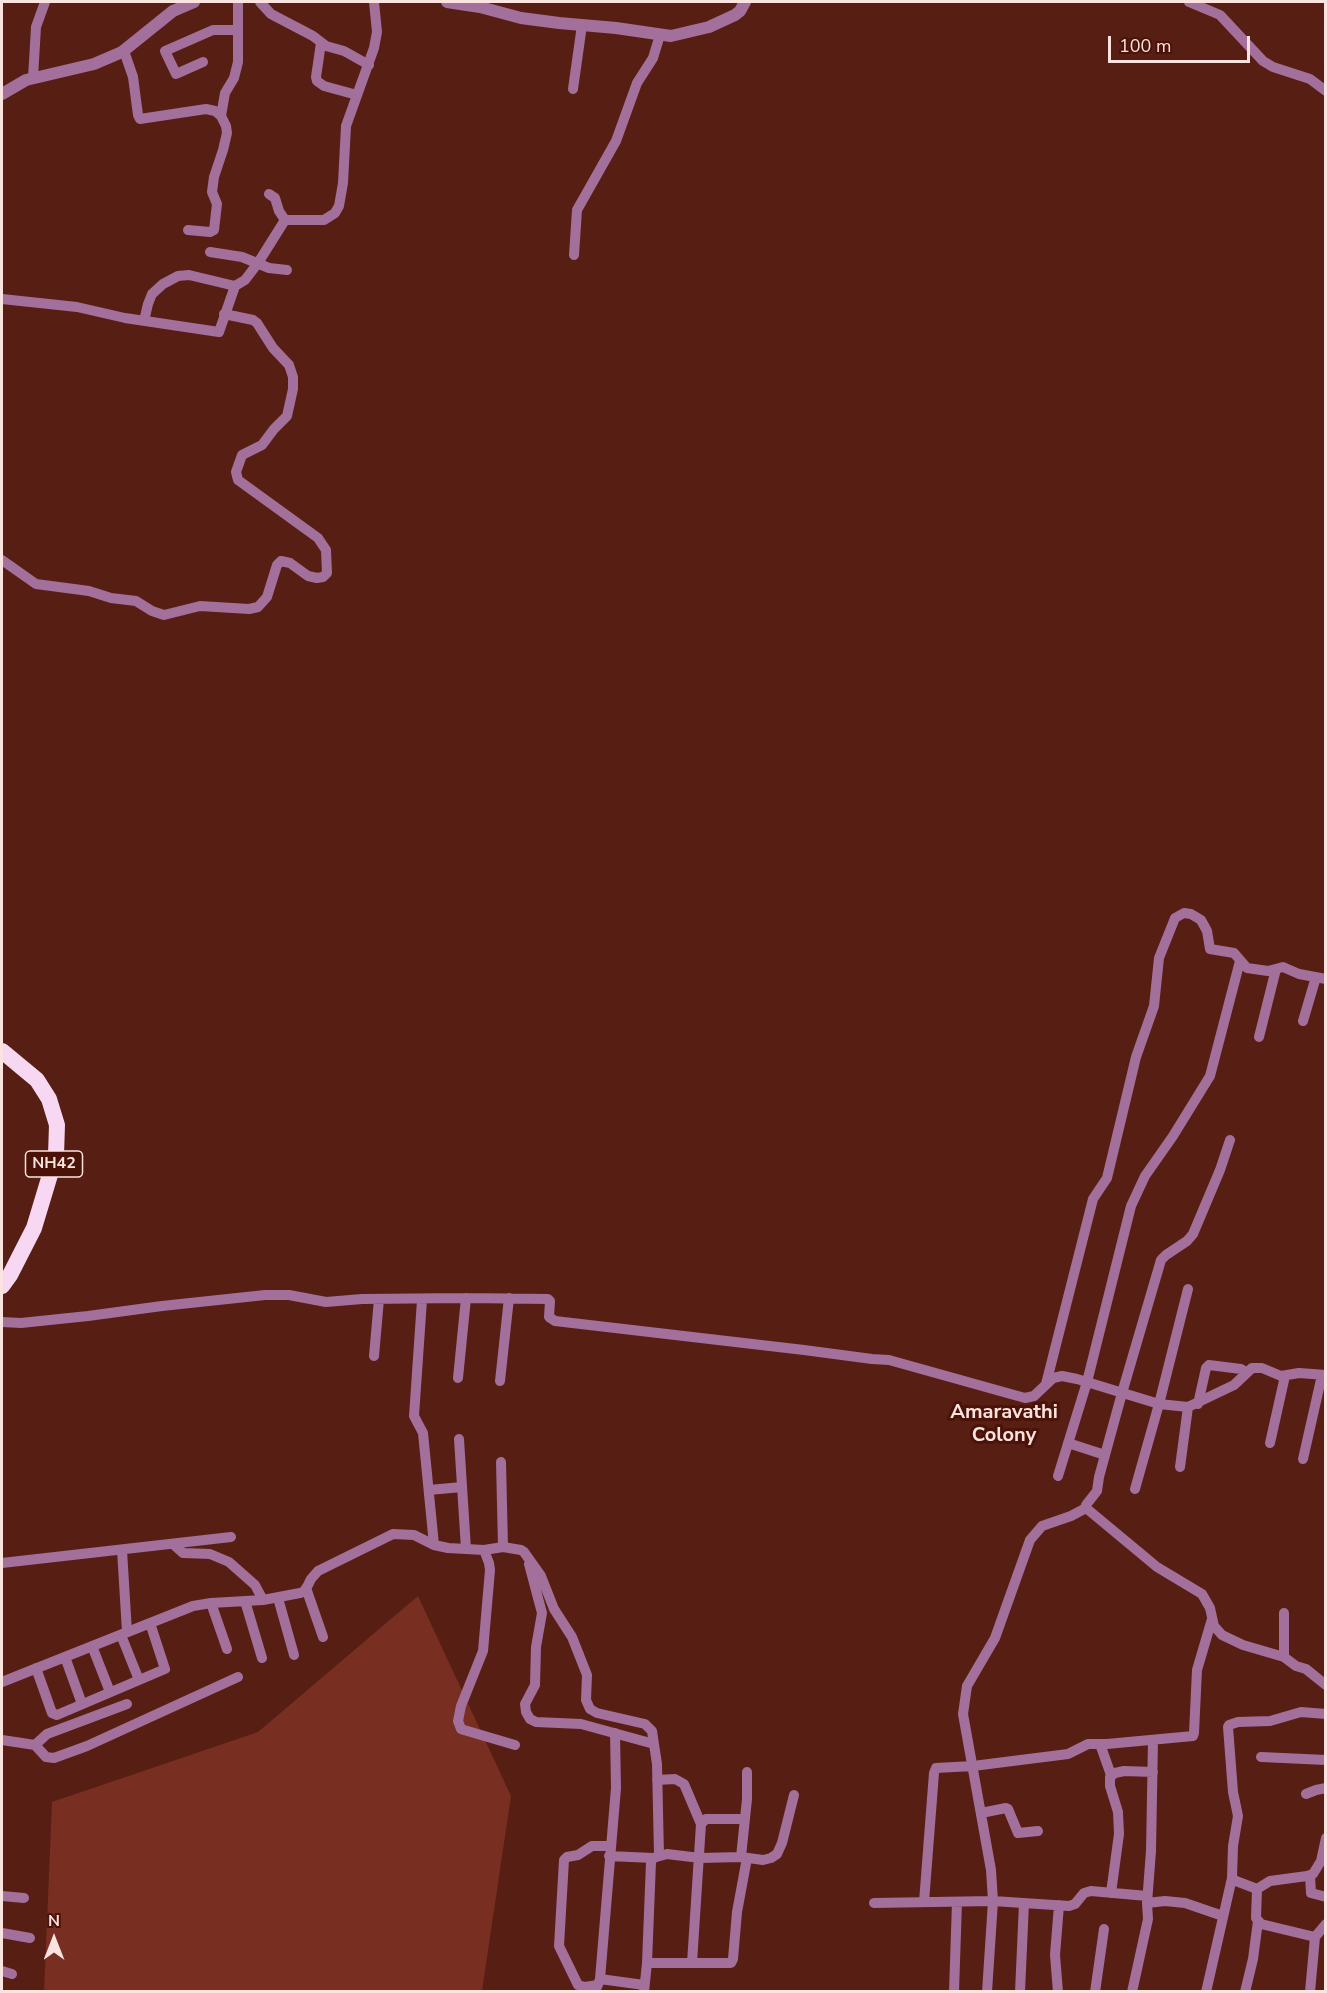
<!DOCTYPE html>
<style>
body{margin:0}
#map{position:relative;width:1327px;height:1993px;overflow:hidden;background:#571e13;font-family:"Nunito Sans",sans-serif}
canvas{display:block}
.frame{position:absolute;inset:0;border:3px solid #fbe4df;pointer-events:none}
.north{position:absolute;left:24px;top:1909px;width:60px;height:60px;-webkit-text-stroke:4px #4b1208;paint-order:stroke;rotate:0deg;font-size:16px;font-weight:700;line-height:24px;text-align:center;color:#fbe4df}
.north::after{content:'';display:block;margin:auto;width:21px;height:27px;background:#fbe4df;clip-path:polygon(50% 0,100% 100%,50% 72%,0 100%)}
.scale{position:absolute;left:1108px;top:36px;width:142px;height:27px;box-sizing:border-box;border:3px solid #fbe4df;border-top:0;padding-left:8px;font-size:18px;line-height:21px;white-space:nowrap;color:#fbe4df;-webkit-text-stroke:4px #4b1208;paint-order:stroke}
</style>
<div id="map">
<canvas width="1327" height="1993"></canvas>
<div class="frame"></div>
<div class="north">N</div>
<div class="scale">100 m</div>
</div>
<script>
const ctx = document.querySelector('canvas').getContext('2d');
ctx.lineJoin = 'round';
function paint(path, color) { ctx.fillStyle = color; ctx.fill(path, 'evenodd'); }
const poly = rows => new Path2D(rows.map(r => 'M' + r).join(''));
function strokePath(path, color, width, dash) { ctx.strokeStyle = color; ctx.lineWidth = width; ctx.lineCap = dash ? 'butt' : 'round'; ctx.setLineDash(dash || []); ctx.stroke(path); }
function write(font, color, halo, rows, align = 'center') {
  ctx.font = font + ' "Nunito Sans",sans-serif'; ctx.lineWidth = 6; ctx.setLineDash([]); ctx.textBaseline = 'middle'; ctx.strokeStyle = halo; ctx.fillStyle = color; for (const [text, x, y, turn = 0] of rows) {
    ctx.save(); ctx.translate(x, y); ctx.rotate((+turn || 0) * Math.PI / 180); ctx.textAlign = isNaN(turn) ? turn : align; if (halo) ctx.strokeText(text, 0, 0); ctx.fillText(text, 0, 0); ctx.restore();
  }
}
paint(poly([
 [418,1596,511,1796,482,1991,44,1992,52,1802,258,1732]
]), '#782e20');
strokePath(poly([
 [260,2,271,14,313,36,326,46,344,51,369,65],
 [1189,2,1220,15,1263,61,1273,67,1310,79,1326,91],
 [321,43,316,77,317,81,324,86,357,95],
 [124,51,133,77,138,115,140,119,206,109,215,111,221,116,226,126,227,133,223,150,214,177,212,192,217,204,214,230,210,232,188,230],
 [203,62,176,74,165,51,213,30,237,30],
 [33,78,36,27,45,2],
 [573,89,582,25],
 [221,116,225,93,234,78,238,62,238,2],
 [269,194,275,198,279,211,285,220],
 [210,252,242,257,269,268,287,270],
 [574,255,577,210,616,141,637,83,653,58,660,35],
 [2,299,77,307,125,318,219,332,235,286,245,280,258,263,285,220,324,220,335,213,339,206,343,183,346,126,374,48,377,32,374,2],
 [144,321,148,304,152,294,163,284,178,276,189,275,235,286],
 [2,560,36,584,89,591,111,598,136,601,152,611,164,615,200,606,249,609,258,607,267,597,277,565,281,561,290,563,308,576,317,578,323,577,327,573,326,550,318,538,238,480,236,472,242,455,262,445,274,429,287,416,293,389,293,377,289,365,273,348,257,323,253,320,224,314],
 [1303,1021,1316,977],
 [1259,1037,1276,969],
 [1230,1140,1220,1170,1193,1234,1187,1241,1166,1255,1161,1260,1122,1393,1099,1477,1097,1491,1086,1505,1086,1508,1157,1567,1202,1594,1210,1608,1214,1626,1222,1635,1243,1645,1284,1657,1296,1666,1306,1669,1326,1685],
 [422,1300,414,1416,423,1433,434,1545],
 [2,1322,21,1323,88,1316,162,1306,265,1295,289,1295,326,1302,362,1299,466,1298,548,1299,550,1301,549,1317,555,1321,804,1350,872,1359,889,1360,1025,1398,1034,1396,1053,1378,1062,1376,1077,1379,1159,1404,1188,1407,1234,1385,1252,1368,1262,1368,1281,1376,1299,1373,1326,1375],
 [374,1356,379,1299],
 [458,1378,466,1298],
 [500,1381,509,1298],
 [1046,1384,1093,1199,1107,1178,1136,1057,1154,1006,1159,958,1175,918,1184,913,1191,914,1201,920,1207,931,1210,949,1234,953,1247,968,1268,971,1283,967,1299,974,1326,979],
 [1198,1404,1206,1368,1209,1365,1241,1369,1246,1372],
 [459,1439,466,1549],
 [1068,1443,1105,1455],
 [1270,1443,1285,1376],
 [1303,1459,1322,1375],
 [501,1462,503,1547],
 [1180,1467,1188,1407],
 [1058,1476,1087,1382,1131,1206,1145,1176,1173,1136,1210,1076,1240,961],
 [1135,1489,1159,1404,1188,1289],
 [429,1490,462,1487],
 [173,1544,183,1553,210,1554,229,1562,255,1585,263,1600],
 [122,1550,127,1632],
 [484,1550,489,1563,490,1570,483,1651,461,1706,458,1721,461,1729,464,1730,515,1745],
 [2,1563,231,1537],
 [529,1564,542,1613,536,1647,535,1685,525,1704,526,1712,530,1719,536,1722,581,1724,654,1744],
 [306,1588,323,1637],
 [278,1598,294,1655],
 [245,1601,262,1658],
 [211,1603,227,1649],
 [1284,1613,1284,1657],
 [121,1635,139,1680],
 [92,1646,110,1692],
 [65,1657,82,1704],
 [36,1668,52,1713,57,1715,165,1669,150,1623],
 [2,1682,193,1606,211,1603,263,1600,300,1593,305,1591,311,1579,318,1571,393,1534,414,1535,434,1545,448,1548,484,1550,503,1547,521,1550,524,1552,541,1576,554,1609,572,1637,587,1675,586,1700,590,1709,597,1713,645,1724,652,1731,657,1764,659,1855],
 [2,1740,35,1745,46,1757,54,1758,87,1746,238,1677],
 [1100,1744,1111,1775],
 [35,1745,47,1734,127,1704],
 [1261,1757,1326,1760],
 [657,1780,675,1779,684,1784,701,1824],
 [1306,1794,1316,1790,1326,1788],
 [981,1813,1006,1808,1008,1809,1018,1833,1038,1831],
 [609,1856,653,1858],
 [741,1857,747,1799,747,1772],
 [1310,1875,1311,1893,1326,1897],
 [1257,1889,1270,1881,1307,1876,1313,1874,1321,1861,1326,1838],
 [1111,1893,1119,1834,1118,1812,1110,1786,1110,1777,1115,1773,1124,1771,1153,1772],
 [2,1896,24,1898],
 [924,1902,934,1773,936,1768,973,1766,1068,1754,1088,1744,1107,1744,1193,1736,1194,1733,1197,1670,1212,1619],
 [874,1903,993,1901,1069,1906,1075,1904,1084,1893,1091,1891,1147,1896],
 [1147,1903,1165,1901,1185,1903,1223,1916],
 [2,1933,30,1938],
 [1315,1937,1261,1924,1256,1918,1257,1889,1236,1881,1232,1878,1233,1846,1238,1816,1233,1792,1228,1727,1229,1725,1238,1722,1270,1721,1301,1712,1326,1714],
 [647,1963,731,1963,733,1959,737,1912,747,1858],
 [692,1963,701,1824,706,1819,745,1819],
 [2,1971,12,1974],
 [600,1979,644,1985],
 [598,1985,585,1987,578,1985,559,1946,564,1860,567,1857,578,1855,592,1846,610,1846],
 [595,1992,600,1979,616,1788,615,1733],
 [644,1992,647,1963,651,1862,653,1858,667,1854,700,1858,741,1857,763,1860,771,1858,777,1854,782,1843,794,1795],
 [954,1992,957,1902],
 [987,1992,993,1901,991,1870,963,1714,967,1686,995,1638,1030,1540,1042,1526,1071,1516,1086,1508],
 [1020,1992,1024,1903],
 [1058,1992,1055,1955,1059,1905],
 [1095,1992,1104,1929],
 [1132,1992,1148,1919,1147,1903,1151,1851,1153,1740],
 [1206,1992,1232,1878],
 [1245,1992,1253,1959,1258,1921],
 [1310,1992,1315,1937,1326,1924]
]), '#a36f9b', 10);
strokePath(poly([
 [447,2,480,7,521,18,559,23,616,28,671,36,709,27,735,15,740,11,745,2],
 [2,94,26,80,94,64,122,52,173,11,194,2]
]), '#a36f9b', 12);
strokePath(poly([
 [2,1051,37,1080,49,1099,57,1125,56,1155,34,1228,10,1275,2,1286]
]), '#f8d7f2', 16);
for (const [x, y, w] of [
 [54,1164,57]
]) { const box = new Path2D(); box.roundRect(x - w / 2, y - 13, w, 26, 4.5); ctx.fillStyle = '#4b1208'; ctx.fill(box); strokePath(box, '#fbe4df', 1.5); }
write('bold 16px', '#fbe4df', null, [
 ["NH42",54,1164]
]);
write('bold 20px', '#fbe4df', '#4b1208', [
 ["Amaravathi",1004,1413],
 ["Colony",1004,1436]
]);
</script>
